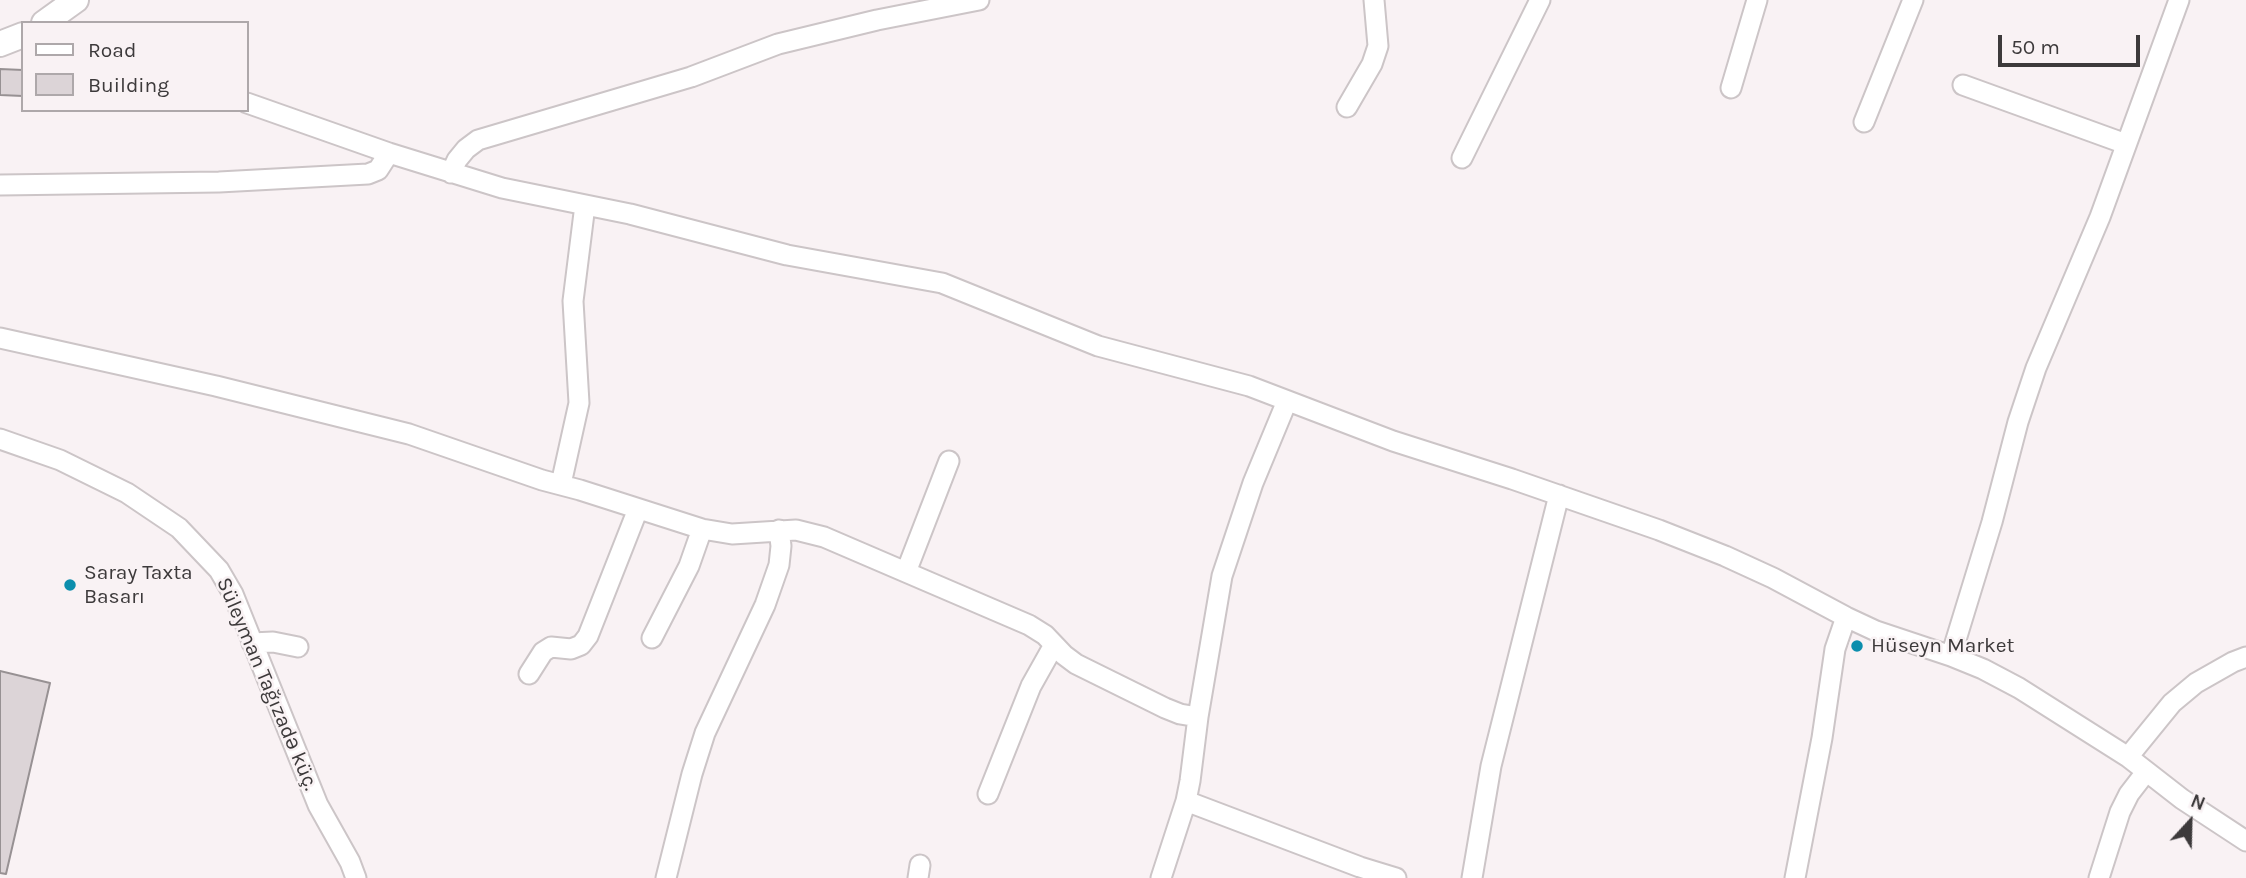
<!DOCTYPE html>
<meta charset="utf-8">
<style>
body{margin:0}
#map{position:relative;width:2246px;height:878px;overflow:hidden;background:#f9f2f4;font-family:Karla,sans-serif}
canvas{display:block}
.legend{position:absolute;left:21px;top:21px;width:228px;height:91px;box-sizing:border-box;background:#f9f2f4;border:2px solid #aea8aa;margin:0;padding:9px 12px;list-style:none;font-size:21px;color:#3d3a3b}
.legend li{display:flex;align-items:center;gap:14px;height:35px}
.legend b{width:35px;border:2px solid #aea8aa}
.north{position:absolute;left:2155px;top:787px;width:70px;height:70px;-webkit-text-stroke:5px #f9f2f4;paint-order:stroke;rotate:22deg;font-size:19px;font-weight:700;line-height:28px;text-align:center;color:#3d3a3b}
.north::after{content:'';display:block;margin:auto;width:24px;height:32px;background:#3d3a3b;clip-path:polygon(50% 0,100% 100%,50% 72%,0 100%)}
.scale{position:absolute;left:1998px;top:35px;width:142px;height:32px;box-sizing:border-box;border:4px solid #3d3a3b;border-top:0;padding-left:9px;font-size:21px;line-height:24px;white-space:nowrap;color:#3d3a3b;-webkit-text-stroke:5px #f9f2f4;paint-order:stroke}
</style>
<div id="map">
<canvas width="2246" height="878"></canvas>
<ul class="legend">
<li><b style="height:9px;background:#fff"></b>Road</li>
<li><b style="height:19px;background:#dcd4d7"></b>Building</li>
</ul>
<div class="north">N</div>
<div class="scale">50 m</div>
</div>
<script>
const ctx = document.querySelector('canvas').getContext('2d');
ctx.lineJoin = 'round';
function paint(path, color) { ctx.fillStyle = color; ctx.fill(path, 'evenodd'); }
const poly = rows => new Path2D(rows.map(r => 'M' + r).join(''));
function strokePath(path, color, width, dash) { ctx.strokeStyle = color; ctx.lineWidth = width; ctx.lineCap = dash ? 'butt' : 'round'; ctx.setLineDash(dash || []); ctx.stroke(path); }
function write(font, color, halo, rows, align = 'center') {
  ctx.font = font + ' Karla,sans-serif'; ctx.lineWidth = 5; ctx.setLineDash([]); ctx.textBaseline = 'middle'; ctx.strokeStyle = halo; ctx.fillStyle = color; for (const [text, x, y, turn = 0] of rows) {
    ctx.save(); ctx.translate(x, y); ctx.rotate((+turn || 0) * Math.PI / 180); ctx.textAlign = isNaN(turn) ? turn : align; if (halo) ctx.strokeText(text, 0, 0); ctx.fillText(text, 0, 0); ctx.restore();
  }
}
const building = poly([
 [0,69,23,70,23,96,0,95,0,69],
 [0,671,50,683,6,874,0,873,0,671]
]);
paint(building, '#dcd4d7');
strokePath(building, '#979193', 2);
const minor = poly([
 [1963,85,2126,144],
 [1731,88,1757,0],
 [247,103,389,153,502,188,630,214,787,255,942,283,1098,346,1249,386,1393,441,1512,479,1659,530,1725,556,1773,578,1846,617,1876,631,1951,656,1983,669,2019,688,2128,757,2182,799,2246,841],
 [1347,107,1372,64,1378,46,1374,0],
 [1864,122,1913,0],
 [1462,158,1540,0],
 [451,173,457,160,466,149,478,140,691,77,778,44,877,20,979,0],
 [0,185,219,182,368,174,378,170,389,153],
 [0,338,216,386,409,434,542,480,580,490,702,529,732,534,796,530,824,537,1029,625,1045,635,1064,655,1076,664,1165,708,1180,714,1198,717],
 [0,439,60,460,127,493,179,528,219,570,233,594,318,805,350,862,356,878],
 [561,484,579,403,573,301,585,205],
 [906,572,949,461],
 [652,638,689,566,702,529],
 [252,643,273,642,298,647],
 [1951,656,1992,522,2018,422,2036,368,2100,217,2179,0],
 [529,674,543,652,551,647,571,649,581,645,588,636,638,509],
 [2128,757,2172,703,2196,683,2233,662,2246,657],
 [988,794,1031,686,1054,645],
 [1186,801,1360,867,1396,878],
 [666,878,692,774,705,733,765,605,779,565,781,546,779,530],
 [918,878,920,865],
 [1161,878,1186,801,1190,781,1198,717,1222,576,1253,483,1287,401],
 [1472,878,1491,766,1559,495],
 [1795,878,1822,738,1835,649,1846,617],
 [2099,878,2120,812,2129,794,2146,772]
]);
const tertiary = poly([
 [44,23,76,0],
 [0,44,23,35]
]);
strokePath(minor, '#ccc5c7', 23);
strokePath(tertiary, '#ccc5c7', 28);
strokePath(minor, '#fff', 19);
strokePath(tertiary, '#fff', 24);
for (const [x, y, r, color] of [
 [70,585,7,"#0c8ead"],
 [1857,646,7,"#0c8ead"]
]) { const dot = new Path2D(); dot.arc(x, y, r, 0, 2 * Math.PI); ctx.fillStyle = color; ctx.fill(dot); strokePath(dot, '#f9f2f4', 2.5); }
write('21px', '#3d3a3b', '#f9f2f4', [
 ["Saray Taxta",84,573],
 ["Basarı",84,597],
 ["Hüseyn Market",1871,646]
], 'left');
write('21px', '#3d3a3b', '#f9f2f4', [
 ["Süleyman Tağızadə küç.",267,684,67]
]);
</script>
